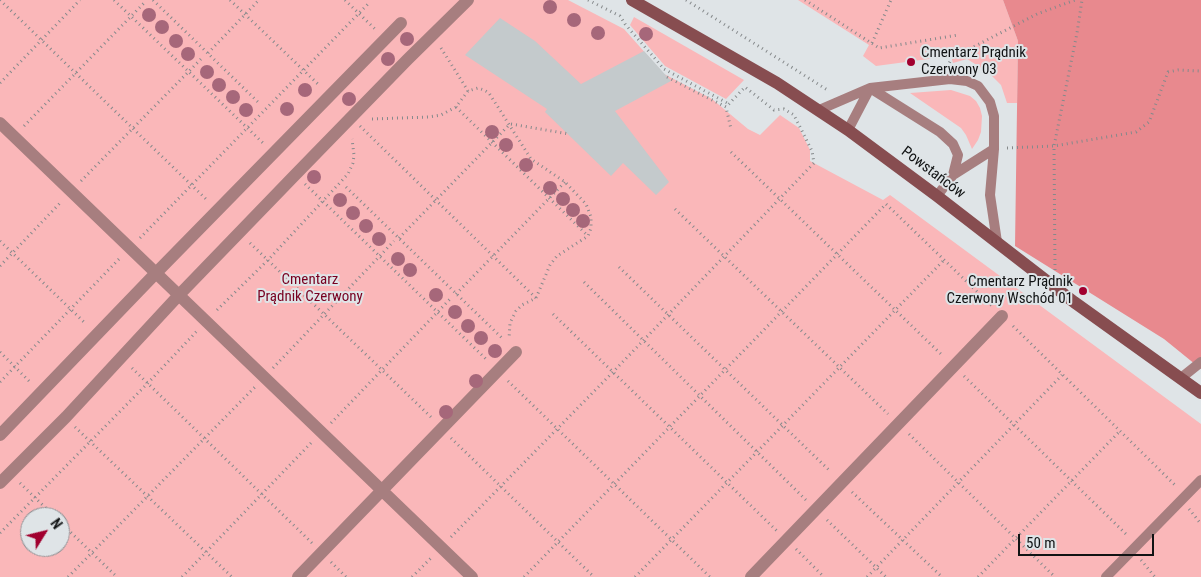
<!DOCTYPE html>
<meta charset="utf-8">
<style>
body{margin:0}
#map{position:relative;width:1201px;height:577px;overflow:hidden;background:#dfe4e7;font-family:"Roboto Condensed",sans-serif}
canvas{display:block}
.north{position:absolute;left:20px;top:507px;width:50px;height:50px;box-sizing:border-box;background:#dfe4e7;border:1px solid #8d9093;border-radius:50%;rotate:54deg;font-size:14px;font-weight:700;line-height:20px;text-align:center;color:#111314}
.north::after{content:'';display:block;margin:auto;width:18px;height:22px;background:#a1002f;clip-path:polygon(50% 0,100% 100%,50% 72%,0 100%)}
.scale{position:absolute;left:1018px;top:534px;width:136px;height:22px;box-sizing:border-box;border:2px solid #111314;border-top:0;padding-left:6px;font-size:15px;line-height:18px;white-space:nowrap;color:#111314;-webkit-text-stroke:4px #dfe4e7;paint-order:stroke}
</style>
<div id="map">
<canvas width="1201" height="577"></canvas>
<div class="north">N</div>
<div class="scale">50 m</div>
</div>
<script>
const ctx = document.querySelector('canvas').getContext('2d');
ctx.lineJoin = 'round';
function paint(path, color) { ctx.fillStyle = color; ctx.fill(path, 'evenodd'); }
const poly = rows => new Path2D(rows.map(r => 'M' + r).join(''));
function strokePath(path, color, width, dash) { ctx.strokeStyle = color; ctx.lineWidth = width; ctx.lineCap = dash ? 'butt' : 'round'; ctx.setLineDash(dash || []); ctx.stroke(path); }
function write(font, color, halo, rows, align = 'center') {
  ctx.font = font + ' "Roboto Condensed",sans-serif'; ctx.lineWidth = 4; ctx.setLineDash([]); ctx.textBaseline = 'middle'; ctx.strokeStyle = halo; ctx.fillStyle = color; for (const [text, x, y, turn = 0] of rows) {
    ctx.save(); ctx.translate(x, y); ctx.rotate((+turn || 0) * Math.PI / 180); ctx.textAlign = isNaN(turn) ? turn : align; if (halo) ctx.strokeText(text, 0, 0); ctx.fillText(text, 0, 0); ctx.restore();
  }
}
paint(poly([
 [0,0,568,0,624,29,664,74,712,99,748,129,760,135,780,115,799,128,810,150,810,161,883,200,890,195,1201,424,1201,577,0,577],
 [30,517,60,517,60,547,30,547],
 [798,0,1003,0,1018,41,1017,103,1007,103,1001,85,988,72,967,59,953,63,951,56,876,66,863,56,869,45],
 [634,17,744,80,726,99,665,66,630,25],
 [951,90,970,96,976,101,980,108,982,116,981,132,978,140,972,149,966,135,961,128,910,93]
]), '#fab7b9');
paint(poly([
 [1003,0,1201,0,1201,369,1164,339,1015,246,1018,41]
]), '#e8898e');
paint(poly([
 [500,18,535,41,581,84,644,51,671,81,615,111,669,182,656,195,623,163,611,176,545,112,547,109,465,55]
]), '#c4cacc');
strokePath(poly([
 [0,0,207,200],
 [114,0,263,143],
 [153,0,260,104],
 [230,0,320,86],
 [345,0,376,30],
 [588,0,620,16,625,24,664,69,729,104],
 [686,0,829,91],
 [805,0,879,48,958,35],
 [872,43,891,0],
 [441,48,468,91],
 [208,53,259,0],
 [947,67,952,58,1037,14,1075,0],
 [667,77,726,107,731,129],
 [0,83,80,0],
 [456,107,588,236],
 [372,119,429,117,441,115,456,107,468,91,478,88,484,90,489,93,531,159,565,182,586,204,591,217,591,228,588,236,557,256,550,265,536,298,522,305,516,311,510,323,509,339],
 [511,124,569,134],
 [24,126,146,1],
 [360,126,536,298],
 [1007,148,1054,146,1136,132,1149,122,1168,72,1178,70,1201,71],
 [731,152,943,356],
 [81,181,203,57],
 [305,184,487,360],
 [346,187,502,338],
 [675,209,888,414],
 [140,238,368,4],
 [399,238,510,124],
 [0,241,86,324],
 [250,243,433,419],
 [0,266,61,202],
 [619,267,831,472],
 [1055,270,1054,146,1077,33,1082,0],
 [584,282,806,500],
 [456,294,565,182],
 [217,310,268,260,348,174,353,163,354,155,352,139],
 [553,314,777,531],
 [1013,326,1176,486],
 [0,352,30,382],
 [132,368,312,543],
 [273,368,394,241],
 [964,376,1128,536],
 [508,381,710,577],
 [0,382,120,258],
 [331,423,452,297],
 [75,427,232,577],
 [909,434,1055,577],
 [451,438,594,577],
 [20,483,55,517],
 [852,492,942,577],
 [1189,509,1201,524],
 [827,520,886,577],
 [60,522,117,577],
 [0,533,147,384,197,331],
 [451,537,613,372,814,163,812,151,794,115,784,109,774,110,745,87,726,107],
 [796,549,824,577],
 [1141,560,1155,577],
 [331,562,346,577],
 [68,577,255,387],
 [182,577,311,443],
 [412,577,431,558],
 [524,577,886,204,992,306],
 [635,577,944,260],
 [867,577,1062,375],
 [978,577,1120,431]
]), '#85898b', 3, [1, 4]);
strokePath(poly([
 [870,88,940,132,953,144,958,155,953,175],
 [819,110,870,88,950,79,967,81,978,86,990,102,994,116,994,149,990,195,997,242],
 [848,130,870,88],
 [937,196,953,175,994,149],
 [1181,378,1201,362],
 [1106,577,1201,480]
]), '#a77e7f', 10);
strokePath(poly([
 [0,123,472,577],
 [0,435,156,273,401,23],
 [0,483,66,417,179,295,295,175,407,60,468,0],
 [298,577,516,352],
 [751,577,1002,316]
]), '#a77e7f', 12);
strokePath(poly([
 [632,0,777,83,848,130,937,196,1074,302,1201,393]
]), '#874d50', 12);
ctx.fillStyle = '#a6677a';
for (const [x, y] of [
 [550,7],
 [149,15],
 [574,20],
 [162,27],
 [598,33],
 [646,34],
 [407,39],
 [176,41],
 [188,54],
 [388,59],
 [207,72],
 [219,85],
 [305,90],
 [233,97],
 [349,99],
 [287,109],
 [246,110],
 [492,132],
 [506,145],
 [526,165],
 [314,177],
 [550,188],
 [563,199],
 [340,200],
 [573,210],
 [353,213],
 [583,221],
 [366,226],
 [379,239],
 [398,259],
 [410,270],
 [436,295],
 [455,312],
 [468,326],
 [481,338],
 [495,351],
 [476,381],
 [446,412]
]) { ctx.beginPath(); ctx.arc(x, y, 7, 0, 2 * Math.PI); ctx.fill(); }
for (const [x, y, r, color] of [
 [911,62,5,"#a1002f"],
 [1083,291,5,"#a1002f"]
]) { const dot = new Path2D(); dot.arc(x, y, r, 0, 2 * Math.PI); ctx.fillStyle = color; ctx.fill(dot); strokePath(dot, '#dfe4e7', 2); }
write('15px', '#111314', '#dfe4e7', [
 ["Cmentarz Prądnik",921,53],
 ["Czerwony 03",921,70],
 ["Cmentarz Prądnik",1073,282,"right"],
 ["Czerwony Wschód 01",1073,299,"right"]
], 'left');
write('15px', '#111314', '#dfe4e7', [
 ["Powstańców",933,173,37]
]);
write('15px', '#780020', '#dfe4e7', [
 ["Cmentarz",310,280],
 ["Prądnik Czerwony",310,297]
]);
</script>
